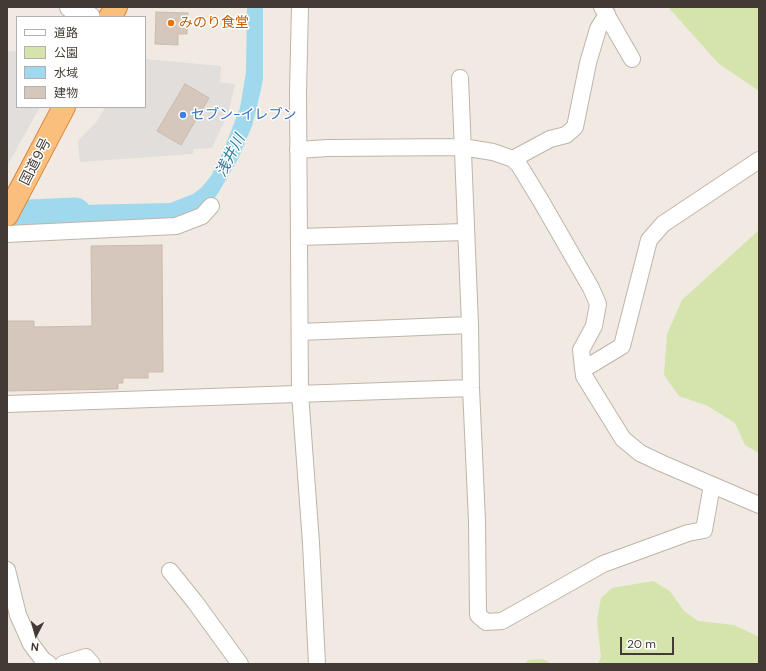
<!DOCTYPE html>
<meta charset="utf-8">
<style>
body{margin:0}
#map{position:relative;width:766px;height:671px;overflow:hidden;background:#f1eae3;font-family:"DM Sans","Noto Sans JP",sans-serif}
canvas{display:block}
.frame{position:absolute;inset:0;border:8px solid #423a33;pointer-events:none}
.legend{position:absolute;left:16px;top:16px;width:130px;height:92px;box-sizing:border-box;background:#fff;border:1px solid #b3b0ad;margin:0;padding:5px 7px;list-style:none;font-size:12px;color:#423a33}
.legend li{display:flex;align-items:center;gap:8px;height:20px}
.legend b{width:20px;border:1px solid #b3b0ad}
.north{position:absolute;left:16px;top:615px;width:40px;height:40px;-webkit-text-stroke:3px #fff;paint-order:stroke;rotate:186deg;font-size:11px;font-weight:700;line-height:16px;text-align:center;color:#423a33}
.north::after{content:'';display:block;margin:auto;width:14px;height:18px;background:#423a33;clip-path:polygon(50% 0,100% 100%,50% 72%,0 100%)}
.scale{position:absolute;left:620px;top:637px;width:54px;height:18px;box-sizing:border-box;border:2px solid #423a33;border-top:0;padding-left:5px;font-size:12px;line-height:14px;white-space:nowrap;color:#423a33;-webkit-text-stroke:3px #fff;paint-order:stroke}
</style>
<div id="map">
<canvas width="766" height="671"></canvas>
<div class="frame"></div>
<ul class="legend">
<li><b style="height:5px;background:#fff"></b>道路</li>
<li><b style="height:11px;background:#d4e4ac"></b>公園</li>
<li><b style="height:11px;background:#a0d9ed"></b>水域</li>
<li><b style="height:11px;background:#d5c7bc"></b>建物</li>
</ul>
<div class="north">N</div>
<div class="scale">20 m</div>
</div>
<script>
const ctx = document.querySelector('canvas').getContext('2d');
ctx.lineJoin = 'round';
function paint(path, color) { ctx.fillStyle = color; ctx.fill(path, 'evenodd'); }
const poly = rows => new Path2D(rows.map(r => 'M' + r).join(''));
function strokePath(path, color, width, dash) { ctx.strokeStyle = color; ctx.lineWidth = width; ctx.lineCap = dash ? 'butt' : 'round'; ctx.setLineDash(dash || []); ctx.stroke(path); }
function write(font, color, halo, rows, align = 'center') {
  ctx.font = font + ' "DM Sans","Noto Sans JP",sans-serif'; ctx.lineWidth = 3; ctx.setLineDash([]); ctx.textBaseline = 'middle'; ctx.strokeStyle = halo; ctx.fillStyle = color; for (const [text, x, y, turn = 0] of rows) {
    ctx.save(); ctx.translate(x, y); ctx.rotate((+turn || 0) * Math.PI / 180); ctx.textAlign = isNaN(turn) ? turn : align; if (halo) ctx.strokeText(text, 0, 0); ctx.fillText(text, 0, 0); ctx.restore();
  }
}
paint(poly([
 [668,7,759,7,759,91,718,63],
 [759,230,759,453,745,445,735,423,708,406,679,396,664,375,667,334,682,300],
 [653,581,670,591,684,611,698,621,734,625,759,637,759,664,598,664,601,657,597,620,601,598,612,588],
 [543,659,552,664,525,664,528,660]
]), '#d4e4ac');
paint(poly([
 [7,51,17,51,17,107,40,107,7,166],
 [145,59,221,66,220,82,235,84,228,114,212,148,194,149,193,154,80,162,78,141,98,120,105,107,145,107]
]), '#e1dedb');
paint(poly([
 [247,7,263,7,263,79,260,94,252,126,238,159,217,195,206,208,167,222,22,228,35,206,170,203,193,194,201,188,211,176,222,154,240,108,246,72]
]), '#a0d9ed');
strokePath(poly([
 [7,217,75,214]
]), '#a0d9ed', 33);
const building = poly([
 [156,12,188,13,187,34,178,34,178,45,155,44,156,12],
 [185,84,209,98,181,145,157,131,185,84],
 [162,245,163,372,148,372,148,378,123,378,123,383,118,383,118,389,7,391,7,321,34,321,34,327,92,326,91,246,162,245]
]);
paint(building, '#d5c7bc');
strokePath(building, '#ccbbac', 1);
const minor = poly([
 [300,7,298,92,300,393,311,543,317,664],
 [602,7,632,59],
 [460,78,470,325,471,388,477,521,478,615,486,622,502,621,603,564,688,533,704,530,712,485],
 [298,150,328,148,462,147,493,152,513,159,519,165,541,201,591,288,598,304,594,326,581,350,584,376,623,439,640,453,661,463,759,505],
 [513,159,550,139,566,135,575,127,588,63,598,29,607,14],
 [7,234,176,226,202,216,211,206],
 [299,237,465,232],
 [300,332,470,325],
 [584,369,622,346,649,240,663,224,759,160],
 [7,404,471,388],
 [7,570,18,615,31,644,43,660,49,664],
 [170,571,195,602,240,664],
 [63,664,86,657,92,664]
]);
const tertiary = poly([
 [70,7,90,17]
]);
const trunk = poly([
 [110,17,116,7],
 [7,215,64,107]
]);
strokePath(minor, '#bfb4a9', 18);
strokePath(tertiary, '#bfb4a9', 22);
strokePath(trunk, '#d78336', 24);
strokePath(minor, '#fff', 16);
strokePath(tertiary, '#fff', 20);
strokePath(trunk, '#fabf7c', 22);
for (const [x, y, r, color] of [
 [171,23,4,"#e8710a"],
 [183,115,4,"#3f7fe0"]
]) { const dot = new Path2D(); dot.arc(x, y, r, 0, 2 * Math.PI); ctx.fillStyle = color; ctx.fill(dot); strokePath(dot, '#fff', 1.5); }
write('14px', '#c56008', '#fff', [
 ["みのり食堂",179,23]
], 'left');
write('14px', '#366cbe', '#fff', [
 ["セブン-イレブン",191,115]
], 'left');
write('14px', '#423a33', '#fff', [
 ["国道9号",36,162,-63]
]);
write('italic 15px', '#2e7d9a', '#fff', [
 ["浅井川",231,156,-63]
]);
</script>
